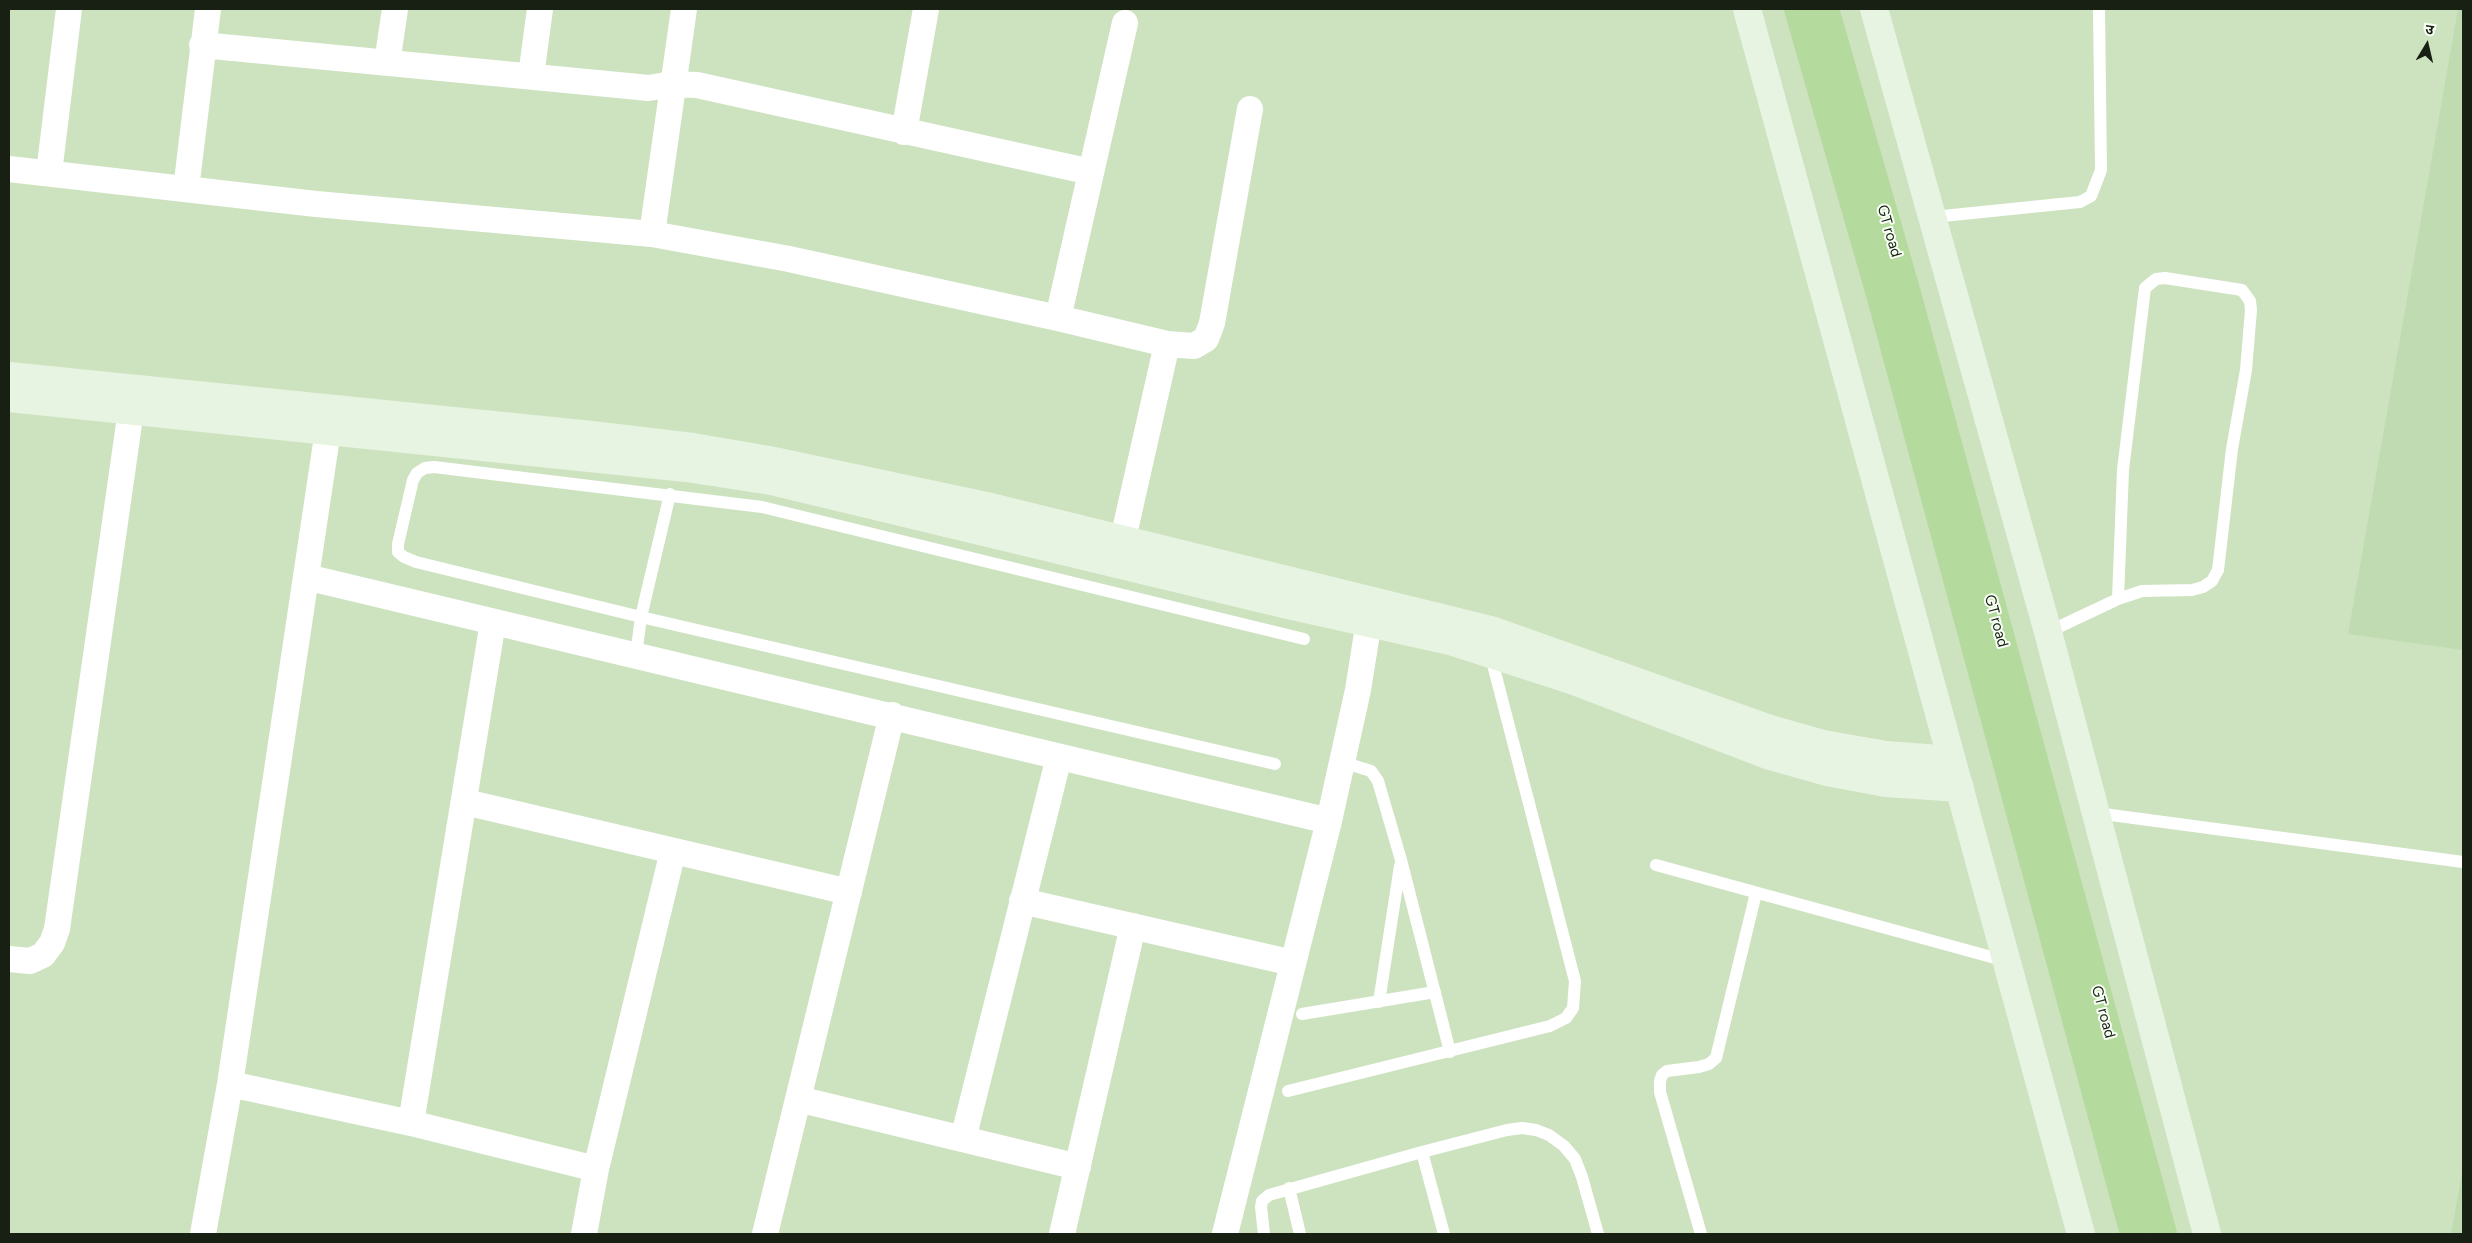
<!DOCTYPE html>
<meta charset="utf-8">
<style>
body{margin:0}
#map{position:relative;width:2472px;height:1243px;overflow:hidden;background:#cde3c0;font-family:Figtree,"Noto Sans Devanagari",sans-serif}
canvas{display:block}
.frame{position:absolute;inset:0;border:10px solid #181f13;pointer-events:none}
.north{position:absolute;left:2402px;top:20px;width:50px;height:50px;-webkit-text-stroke:4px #f8fff4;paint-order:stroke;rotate:9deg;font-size:14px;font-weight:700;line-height:20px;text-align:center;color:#181f13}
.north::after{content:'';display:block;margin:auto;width:18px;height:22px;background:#181f13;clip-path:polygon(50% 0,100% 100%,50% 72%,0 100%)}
</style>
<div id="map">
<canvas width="2472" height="1243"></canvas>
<div class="frame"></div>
<div class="north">उ</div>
</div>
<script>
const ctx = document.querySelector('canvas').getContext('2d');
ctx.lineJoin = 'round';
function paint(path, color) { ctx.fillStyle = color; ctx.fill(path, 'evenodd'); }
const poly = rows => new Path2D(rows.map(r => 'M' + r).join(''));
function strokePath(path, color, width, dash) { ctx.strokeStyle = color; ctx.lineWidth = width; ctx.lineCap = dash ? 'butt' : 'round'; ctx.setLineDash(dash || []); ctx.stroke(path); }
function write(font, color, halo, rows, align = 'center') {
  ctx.font = font + ' Figtree,sans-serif'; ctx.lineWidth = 4; ctx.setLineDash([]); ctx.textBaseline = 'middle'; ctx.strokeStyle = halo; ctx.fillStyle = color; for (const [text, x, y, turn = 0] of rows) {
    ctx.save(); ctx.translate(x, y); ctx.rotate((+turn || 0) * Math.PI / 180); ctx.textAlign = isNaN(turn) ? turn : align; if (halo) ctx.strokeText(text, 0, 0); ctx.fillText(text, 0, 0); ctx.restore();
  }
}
paint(poly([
 [2458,9,2463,9,2463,650,2348,634],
 [2463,1167,2463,1234,2451,1234]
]), '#c0dbb1');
strokePath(poly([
 [1933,217,2080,202,2091,196,2101,170,2099,9],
 [2048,632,2118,599,2142,591,2192,590,2203,587,2212,581,2218,570,2232,449,2246,370,2251,310,2250,301,2242,290,2165,278,2156,279,2145,288,2123,470,2118,599],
 [636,655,641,617,670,494],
 [1342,762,1371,771,1378,781,1401,860,1450,1052],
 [1275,764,641,617,416,562,404,557,398,552,398,544,413,480,417,473,425,468,434,467,762,507,1304,639],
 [2096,813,2463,862],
 [1656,865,2006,961],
 [1379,1002,1400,866],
 [1302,1014,1435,992],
 [1288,1091,1550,1026,1566,1018,1573,1008,1575,981,1490,653],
 [1422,1152,1444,1234],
 [1289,1188,1300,1234],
 [1264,1234,1261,1207,1262,1201,1269,1195,1422,1152,1507,1130,1522,1128,1536,1130,1549,1135,1564,1146,1575,1159,1582,1177,1598,1234],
 [1701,1234,1660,1092,1660,1081,1662,1075,1667,1071,1699,1067,1709,1064,1716,1058,1756,893]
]), '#fff', 12);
strokePath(poly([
 [202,45,649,88,672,84,697,85,1091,172],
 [387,63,395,9],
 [531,76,540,9],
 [904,132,926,9],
 [9,169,316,204,652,234,789,259,1058,318,1167,344,1194,346,1206,339,1212,323,1250,109],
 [49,173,69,9],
 [186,189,208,9],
 [652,234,684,9],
 [1058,318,1125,23],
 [1118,561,1167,344],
 [306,577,1329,821],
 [465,802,849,892],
 [1022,901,1293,963],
 [9,959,30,961,43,955,52,943,57,929,131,410],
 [230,1084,411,1123,596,1169],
 [798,1099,1078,1167],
 [411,1123,493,622],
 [963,1139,1059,757],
 [203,1234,230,1084,331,410],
 [584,1234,596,1169,673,851],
 [765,1234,892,715],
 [1062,1234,1133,926],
 [1225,1234,1329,821,1358,690,1372,602]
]), '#fff', 26);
strokePath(poly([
 [1747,9,2081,1234],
 [1874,9,2048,632,2207,1234],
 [9,376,592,435,693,447,769,460,991,507,1491,630,1770,729,1823,744,1886,755,1952,760],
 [9,398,686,468,771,481,1283,604,1450,641,1574,681,1767,755,1827,772,1886,783,1960,788]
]), '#e8f4e2', 28);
strokePath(poly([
 [1798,9,1881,298,2134,1234],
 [1825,9,1906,290,2163,1234]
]), '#b4da9e', 28);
write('15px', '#181f13', '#f8fff4', [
 ["GT road",1889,231,74],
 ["GT road",1996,621,75],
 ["GT road",2103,1012,75]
]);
</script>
